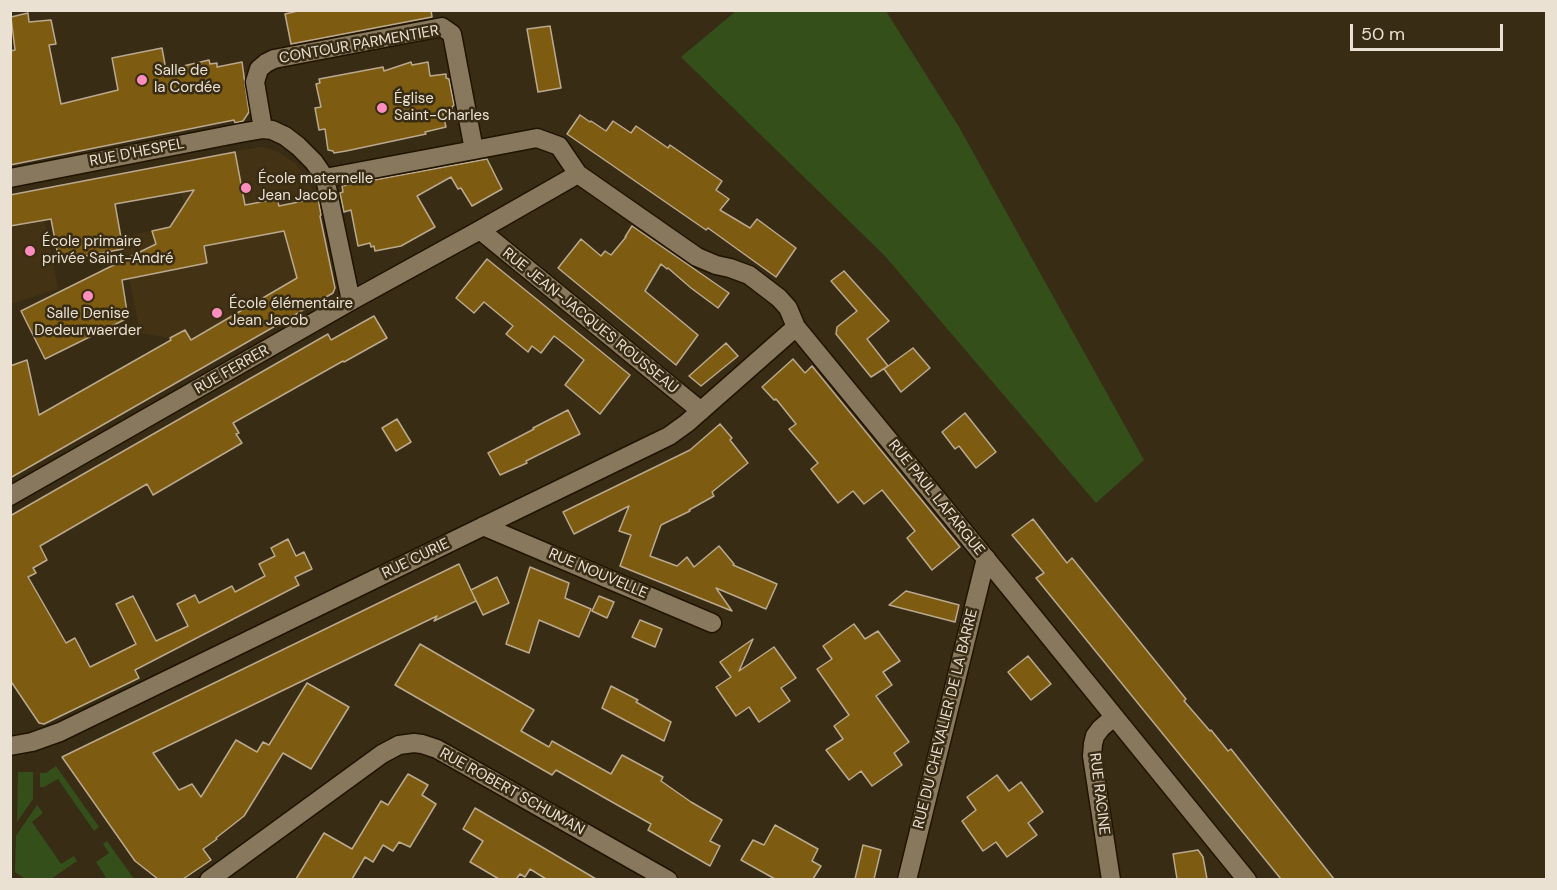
<!DOCTYPE html>
<meta charset="utf-8">
<style>
body{margin:0}
#map{position:relative;width:1557px;height:890px;overflow:hidden;background:#392c14;font-family:"DM Sans",sans-serif}
canvas{display:block}
.frame{position:absolute;inset:0;border:12px solid #eae1d3;pointer-events:none}
.scale{position:absolute;left:1350px;top:24px;width:153px;height:27px;box-sizing:border-box;border:3px solid #eae1d3;border-top:0;padding-left:8px;font-size:18px;line-height:21px;white-space:nowrap;color:#eae1d3;-webkit-text-stroke:4px #392c14;paint-order:stroke}
</style>
<div id="map">
<canvas width="1557" height="890"></canvas>
<div class="frame"></div>
<div class="scale">50 m</div>
</div>
<script>
const ctx = document.querySelector('canvas').getContext('2d');
ctx.lineJoin = 'round';
function paint(path, color) { ctx.fillStyle = color; ctx.fill(path, 'evenodd'); }
const poly = rows => new Path2D(rows.map(r => 'M' + r).join(''));
function strokePath(path, color, width, dash) { ctx.strokeStyle = color; ctx.lineWidth = width; ctx.lineCap = dash ? 'butt' : 'round'; ctx.setLineDash(dash || []); ctx.stroke(path); }
function write(font, color, halo, rows, align = 'center') {
  ctx.font = font + ' "DM Sans",sans-serif'; ctx.lineWidth = 5; ctx.setLineDash([]); ctx.textBaseline = 'middle'; ctx.strokeStyle = halo; ctx.fillStyle = color; for (const [text, x, y, turn = 0] of rows) {
    ctx.save(); ctx.translate(x, y); ctx.rotate((+turn || 0) * Math.PI / 180); ctx.textAlign = isNaN(turn) ? turn : align; if (halo) ctx.strokeText(text, 0, 0); ctx.fillText(text, 0, 0); ctx.restore();
  }
}
paint(poly([
 [261,147,268,148,278,152,295,163,307,178,316,198,281,206,324,235,335,288,333,293,192,374,170,338,140,333,121,237,188,223,175,163,204,156],
 [39,190,58,289,11,304,11,196]
]), '#433213');
paint(poly([
 [736,11,886,11,959,127,1144,460,1096,503,885,256,681,57],
 [56,766,99,827,94,831,58,779,44,787,40,787,40,773,46,773],
 [18,772,33,772,33,799,17,822],
 [37,805,43,813,32,822,61,864,74,856,77,861,51,879,25,879,15,872,16,836],
 [107,841,134,879,105,879,105,876,96,862,109,853,103,844]
]), '#354f1b');
const building = poly([
 [302,10,431,10,432,17,291,44,285,14,302,10],
 [28,13,29,22,51,20,56,44,49,45,61,104,118,90,112,58,162,48,166,70,209,60,210,64,217,63,217,67,242,62,249,112,243,121,235,123,234,120,10,165,10,51,15,50,11,17,28,13],
 [550,26,561,88,538,92,527,29,550,26],
 [411,62,412,65,428,62,430,76,446,74,446,78,449,79,454,105,452,107,452,111,443,114,446,127,425,132,426,134,346,151,334,153,333,151,328,150,325,129,319,130,315,108,321,107,316,84,320,83,319,79,383,67,384,71,411,62],
 [580,115,590,122,591,121,606,131,613,121,631,133,636,126,668,148,670,145,722,181,716,190,729,199,720,210,750,228,757,219,796,248,776,277,708,228,706,230,567,134,580,115],
 [235,152,245,205,277,199,279,206,318,198,321,215,320,216,335,288,333,293,10,478,10,366,27,360,39,415,171,340,170,338,185,330,191,340,297,278,284,231,204,246,207,263,122,280,128,318,45,359,21,311,156,244,152,231,170,227,194,190,115,204,123,249,59,261,51,219,10,226,10,195,235,152],
 [487,159,502,189,472,206,461,188,458,189,451,177,417,196,435,227,401,246,375,251,374,246,371,247,370,243,358,246,351,210,344,212,340,193,343,192,342,186,487,159],
 [632,226,729,293,718,308,691,288,668,268,667,269,661,264,645,291,698,335,676,365,558,268,581,239,601,256,605,251,611,255,626,237,625,237,632,226],
 [487,259,630,375,600,414,565,385,584,360,567,346,554,336,541,353,532,346,528,352,506,334,513,326,484,302,474,313,456,298,487,259],
 [844,271,889,321,867,339,888,366,871,377,836,334,837,327,857,311,831,281,844,271],
 [374,316,387,338,344,362,343,361,233,423,239,433,236,434,242,443,153,495,147,484,40,546,47,560,33,568,36,573,28,577,66,643,75,638,90,667,136,644,116,604,133,596,156,641,188,626,177,604,195,595,199,603,232,586,235,592,265,576,259,564,275,556,271,548,288,539,296,556,304,552,312,569,295,577,299,585,135,670,139,678,44,724,39,723,10,680,10,516,328,334,331,340,374,316],
 [726,343,738,356,701,386,689,376,726,343],
 [913,348,930,368,901,392,884,369,913,348],
 [793,359,805,373,812,366,960,547,932,570,907,538,915,531,882,490,864,504,853,491,838,503,811,469,818,463,789,429,796,424,776,399,774,400,762,387,793,359],
 [568,410,580,434,526,461,527,463,500,475,488,453,534,429,533,428,568,410],
 [965,413,996,452,976,468,959,446,955,449,942,432,965,413],
 [397,419,411,442,396,451,382,428,397,419],
 [720,424,732,438,730,440,748,463,712,492,714,496,689,510,690,511,661,525,650,556,677,566,687,557,694,567,719,546,734,564,733,565,777,584,766,609,716,588,732,611,620,566,631,535,619,531,629,506,574,534,563,512,690,450,720,424],
 [1033,519,1067,563,1072,558,1186,699,1184,701,1210,731,1211,730,1228,751,1231,749,1334,879,1281,879,1036,578,1044,573,1012,535,1033,519],
 [459,564,476,601,434,621,437,616,153,753,179,790,192,784,201,797,236,740,257,752,263,742,269,745,307,683,349,707,311,769,283,753,244,816,216,838,217,839,203,849,211,860,183,879,158,879,135,861,62,757,459,564],
 [530,567,569,583,565,598,591,609,579,637,539,620,529,653,506,644,530,567],
 [497,577,509,603,483,615,471,590,497,577],
 [906,591,959,605,955,622,889,605,906,591],
 [599,596,614,602,607,618,592,611,599,596],
 [640,620,662,629,655,647,632,637,640,620],
 [854,624,865,639,878,631,900,661,883,672,892,685,876,696,909,742,894,753,902,765,872,786,861,771,849,780,826,750,843,739,834,726,849,715,817,669,832,659,823,646,854,624],
 [753,639,739,671,774,647,796,678,781,688,790,701,759,722,749,707,736,716,716,687,731,677,720,662,753,639],
 [420,644,534,710,521,731,549,747,552,741,611,774,622,755,663,777,661,781,691,802,722,820,710,841,720,846,710,866,648,830,651,824,605,798,556,770,552,775,395,685,420,644],
 [1028,656,1051,684,1031,700,1008,672,1028,656],
 [611,686,638,700,636,702,671,722,664,741,602,708,611,686],
 [408,774,428,785,422,795,436,804,410,847,399,842,393,851,383,845,373,862,365,857,352,879,296,879,324,833,352,849,381,801,388,805,408,774],
 [997,775,1009,791,1021,782,1043,812,1028,823,1037,835,1007,857,996,842,983,851,962,821,976,810,967,797,997,775],
 [475,808,547,850,596,879,546,879,530,869,525,877,520,874,516,879,499,879,470,862,483,841,463,829,475,808],
 [775,825,818,849,812,861,821,866,813,879,775,879,741,860,753,840,764,845,775,825],
 [863,845,881,850,874,879,855,879,863,845],
 [1198,850,1203,857,1207,879,1177,879,1173,854,1198,850]
]);
paint(building, '#7d5b11');
strokePath(building, '#baa98e', 1.5);
const street = poly([
 [263,129,255,82,259,69,266,63,274,59,442,27,452,34,474,150,325,178],
 [474,150,537,138,559,146,578,174,697,257,716,265,730,268,749,275,779,298,788,308,796,327,1010,588,1247,880],
 [10,178,240,133,263,129,272,130,285,136,298,146,314,162,325,178,351,301],
 [480,230,701,411],
 [10,496,351,301,480,230,578,174],
 [483,526,712,623],
 [10,746,32,742,60,732,669,436,687,423,796,327],
 [209,880,382,754,399,745,414,743,422,744,437,749,668,880],
 [907,880,986,558],
 [1111,880,1092,756,1093,744,1095,736,1101,728,1114,717]
]);
strokePath(street, '#201400', 21);
strokePath(street, '#87785e', 18);
for (const [x, y, r, color] of [
 [142,80,6,"#fe8ebd"],
 [382,108,6,"#fe8ebd"],
 [246,188,6,"#fe8ebd"],
 [30,251,6,"#fe8ebd"],
 [88,296,6,"#fe8ebd"],
 [217,313,6,"#fe8ebd"]
]) { const dot = new Path2D(); dot.arc(x, y, r, 0, 2 * Math.PI); ctx.fillStyle = color; ctx.fill(dot); strokePath(dot, '#392c14', 2); }
write('15px', '#eae1d3', '#392c14', [
 ["CONTOUR PARMENTIER",359,45,-10],
 ["RUE D'HESPEL",137,153,-11],
 ["RUE JEAN-JACQUES ROUSSEAU",590,321,39],
 ["RUE FERRER",232,370,-30],
 ["RUE PAUL LAFARGUE",936,498,51],
 ["RUE CURIE",416,559,-26],
 ["RUE NOUVELLE",598,574,23],
 ["RUE DU CHEVALIER DE LA BARRE",946,719,-76],
 ["RUE ROBERT SCHUMAN",512,792,29],
 ["RUE RACINE",1099,794,83]
]);
write('15px', '#eae1d3', '#392c14', [
 ["Salle de",154,71],
 ["la Cordée",154,88],
 ["Église",394,99],
 ["Saint-Charles",394,116],
 ["École maternelle",258,179],
 ["Jean Jacob",258,196],
 ["École primaire",42,242],
 ["privée Saint-André",42,259],
 ["École élémentaire",229,304],
 ["Jean Jacob",229,321],
 ["Salle Denise",88,314,"center"],
 ["Dedeurwaerder",88,331,"center"]
], 'left');
</script>
